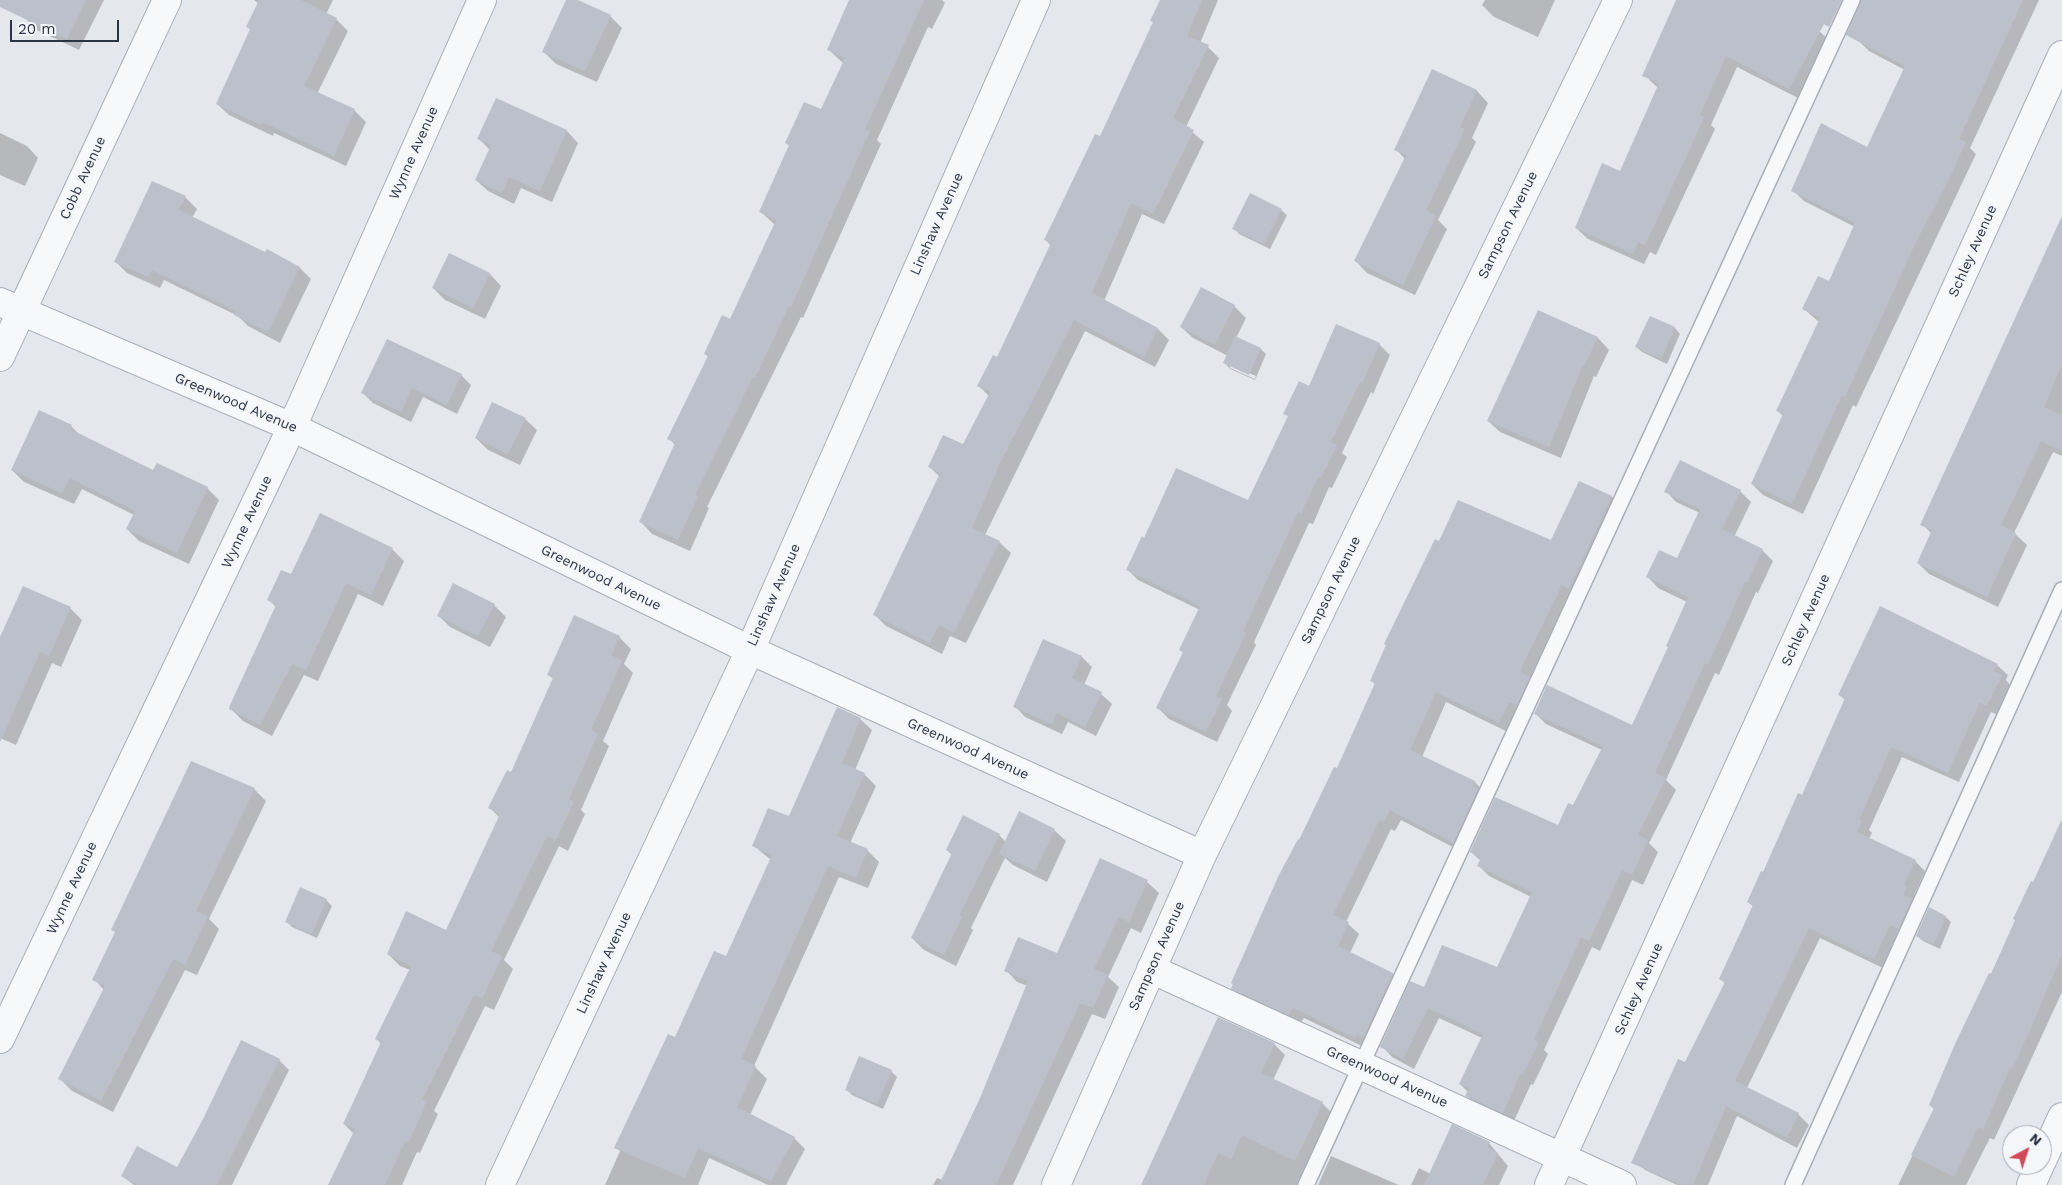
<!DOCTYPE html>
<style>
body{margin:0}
#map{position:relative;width:2062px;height:1185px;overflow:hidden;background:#e4e7ec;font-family:"Work Sans",sans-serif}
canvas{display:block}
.north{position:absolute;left:2002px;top:1125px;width:50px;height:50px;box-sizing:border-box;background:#f4f6f9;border:1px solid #a4a8b1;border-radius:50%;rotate:40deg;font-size:14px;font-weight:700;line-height:20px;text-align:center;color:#2b3445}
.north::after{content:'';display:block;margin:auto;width:18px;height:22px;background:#d1495b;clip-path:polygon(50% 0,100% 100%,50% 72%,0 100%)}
.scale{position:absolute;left:10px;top:20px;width:109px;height:22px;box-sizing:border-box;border:2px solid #2b3445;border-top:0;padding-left:6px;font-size:15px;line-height:18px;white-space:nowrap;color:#2b3445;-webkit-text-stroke:4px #f4f6f9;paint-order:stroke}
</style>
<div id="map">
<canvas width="2062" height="1185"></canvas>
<div class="north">N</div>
<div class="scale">20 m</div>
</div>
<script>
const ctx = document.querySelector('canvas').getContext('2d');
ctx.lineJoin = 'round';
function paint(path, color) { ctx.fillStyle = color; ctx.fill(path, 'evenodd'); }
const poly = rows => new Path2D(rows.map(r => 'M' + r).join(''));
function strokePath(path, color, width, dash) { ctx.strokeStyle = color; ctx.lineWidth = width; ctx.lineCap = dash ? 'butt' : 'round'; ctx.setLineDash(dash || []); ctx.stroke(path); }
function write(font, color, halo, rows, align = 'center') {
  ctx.font = font + ' "Work Sans",sans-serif'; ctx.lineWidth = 4; ctx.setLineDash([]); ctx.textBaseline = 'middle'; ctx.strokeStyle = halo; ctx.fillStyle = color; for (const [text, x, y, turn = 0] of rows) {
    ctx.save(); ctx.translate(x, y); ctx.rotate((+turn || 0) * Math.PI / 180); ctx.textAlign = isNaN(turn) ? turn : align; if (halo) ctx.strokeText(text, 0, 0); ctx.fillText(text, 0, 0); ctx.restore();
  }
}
paint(poly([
 [34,0,104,0,79,50,37,30,25,18],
 [254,0,333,0,326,14,336,19,348,31,317,94,354,110,366,122,346,166,274,133,273,136,229,115,217,104,251,29,259,4],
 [568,0,575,0,610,16,622,28,597,82,556,64,544,52],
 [853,0,942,0,945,3,932,29,928,27,877,140,881,144,803,318,801,317,707,507,709,508,690,551,652,534,641,522,675,445,669,438,708,357,705,353,731,321,775,225,761,212,790,146,787,143,822,111,844,64,829,50],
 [1161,0,1218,0,1200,43,1208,47,1219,58,1186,127,1204,142,1164,224,1142,214,1104,301,1158,329,1169,340,1155,367,1085,331,985,535,999,542,1011,553,966,643,950,636,942,654,886,626,875,615,940,477,930,467,963,445,989,396,979,386,998,359,1051,246,1046,240,1100,138,1154,23],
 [1485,0,1555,0,1538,37,1494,17,1482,5],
 [1678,0,1775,0,1818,30,1830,41,1800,99,1737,67,1711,125,1715,129,1656,255,1650,252,1644,264,1588,239,1576,228,1621,172,1658,88,1644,75],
 [1877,0,2039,0,1970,148,1976,154,1856,407,1853,405,1803,514,1763,495,1752,484,1783,416,1778,411,1819,322,1804,309,1829,283,1855,227,1804,201,1793,190,1821,125,1868,149,1905,70,1869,51,1858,40],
 [1433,71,1477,91,1488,103,1472,138,1476,142,1438,220,1447,229,1415,295,1367,273,1356,261,1405,159,1396,149],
 [497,100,567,131,578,143,552,202,521,188,514,204,488,191,476,180,490,150,479,139],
 [0,133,27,146,38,158,25,186,0,175],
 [185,197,197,209,192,218,266,254,267,251,300,268,311,279,280,343,248,326,238,316,164,280,160,288,127,273,116,262],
 [1281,210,1287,215,1270,249,1239,234,1234,228],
 [2062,219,2062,456,2053,452,2014,533,2027,545,1998,607,1929,574,1918,563,1932,534,1922,524],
 [449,255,490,274,501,286,485,319,445,300,433,288],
 [1201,289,1234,306,1246,318,1236,338,1261,349,1266,354,1255,380,1230,369,1225,363,1228,356,1193,338,1181,327],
 [1230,365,1256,376,1255,379,1230,368],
 [1539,312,1598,338,1609,350,1596,377,1594,376,1561,458,1500,432,1488,421],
 [1650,317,1675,328,1680,334,1667,364,1642,352,1636,347],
 [1379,344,1390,355,1373,394,1371,392,1342,453,1347,457,1332,488,1329,487,1313,524,1309,523,1254,642,1256,645,1227,705,1232,711,1217,742,1169,719,1158,708,1184,653,1180,649,1200,610,1138,580,1127,569,1145,539,1249,501,1289,417,1285,413,1310,388],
 [461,375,471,385,457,414,423,397,411,422,373,403,363,393],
 [525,419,537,430,520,465,488,450,476,438],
 [71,426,81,436,154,472,207,488,219,500,189,564,139,541,127,529,134,515,82,489,74,504,24,482,12,470],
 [1680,462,1740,491,1751,502,1734,537,1762,550,1773,561,1758,593,1756,592,1719,675,1715,673,1666,780,1676,790,1649,843,1658,852,1643,885,1632,880,1600,951,1592,947,1544,1050,1548,1054,1533,1085,1531,1084,1513,1123,1477,1106,1467,1096,1468,1092,1460,1084,1482,1038,1439,1018,1414,1069,1392,1057,1382,1046,1424,989,1498,969,1531,897,1489,876,1479,866,1481,861,1471,852,1558,827,1574,807,1602,750,1546,724,1535,713,1633,727,1669,648,1687,602,1658,588,1648,577,1677,560,1700,513,1676,502,1666,491],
 [1579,483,1612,497,1622,508,1510,733,1446,702,1422,757,1475,782,1485,793,1464,853,1401,820,1395,831,1391,829,1346,922,1359,934,1350,953,1393,974,1404,985,1366,1048,1304,1018,1299,1025,1243,999,1233,988,1300,841,1338,770,1376,685,1372,681,1440,542,1552,542],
 [392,549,404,561,383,606,358,594,318,681,304,675,272,736,243,721,231,709,276,607,269,600,292,576],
 [494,605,506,617,490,647,450,627,439,616],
 [70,608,82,620,61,667,52,663,16,745,0,738,0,640],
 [619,637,631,649,624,664,633,673,603,741,609,746,581,810,585,814,568,851,559,846,504,960,513,969,494,1010,485,1006,434,1111,438,1114,420,1153,417,1152,402,1185,330,1185,354,1134,344,1124,381,1044,377,1039,410,970,400,966,388,954,446,932,500,818,490,808,511,773,554,680,549,675],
 [1044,641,1082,657,1092,667,1084,685,1101,694,1112,704,1096,736,1068,722,1062,734,1025,717,1015,706],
 [1997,665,2008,675,2006,680,2012,687,1998,715,1991,712,1959,782,1902,757,1869,830,1872,833,1869,839,1915,861,1925,871,1914,895,1917,897,1885,969,1820,938,1747,1088,1798,1114,1809,1125,1797,1148,1737,1116,1708,1185,1677,1185,1645,1170,1634,1159,1686,1064,1726,984,1720,979,1754,907,1748,902,1803,796,1845,700,1840,695],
 [860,719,872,730,855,770,864,774,876,786,850,843,867,850,879,862,868,888,839,877,754,1066,767,1079,750,1115,794,1138,805,1149,786,1185,768,1185,709,1158,698,1185,605,1185,620,1151,616,1147,669,1036,676,1039,727,958,771,860,754,846,789,818],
 [254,789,266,801,209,919,219,929,197,975,185,970,113,1112,72,1091,60,1079,104,990,94,979],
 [2062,822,2062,992,1994,1140,1990,1138,1966,1185,1898,1185,1935,1110,1930,1105],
 [1054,830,1066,841,1047,882,1013,865,1005,858,971,928,973,930,956,966,924,950,912,938,952,855,947,850,999,835,1006,842],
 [1147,882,1159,893,1141,933,1131,928,1108,977,1119,987,1105,1019,1092,1014,1013,1185,933,1185,937,1178,943,1180,981,1099,1028,986,1017,982,1006,970,1057,955],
 [326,900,332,906,317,938,292,927,287,922],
 [1946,917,1951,922,1940,949,1923,941,1917,936],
 [1274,1044,1285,1055,1273,1080,1322,1103,1333,1114,1311,1185,1142,1185],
 [279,1060,289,1070,232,1185,170,1185,203,1122],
 [891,1071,897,1077,883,1109,852,1095,846,1089],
 [1489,1143,1508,1166,1499,1185,1411,1185,1419,1168,1431,1174],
 [1331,1156,1399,1185,1318,1185],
 [122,1176,161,1185,134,1185]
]), '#0003');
paint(poly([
 [0,0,86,0,67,39,0,7],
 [259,0,301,0,337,18,304,86,355,109,334,156,263,122,261,125,216,104,250,29,246,27],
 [566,0,578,0,611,15,585,71,542,52],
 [849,0,924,0,865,129,870,131,791,307,789,306,755,378,753,377,695,495,698,496,678,540,639,522,675,443,667,439,708,356,704,354,722,315,730,319,776,220,759,212,789,145,785,143,804,102,821,109,845,58,827,50],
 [1160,0,1202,0,1187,36,1209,45,1173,118,1194,130,1153,214,1131,203,1092,293,1158,328,1144,357,1074,320,1001,461,972,528,1000,541,954,633,939,625,930,643,873,615,940,473,928,467,943,435,963,444,990,392,977,386,993,355,997,357,1051,243,1044,240,1095,134,1100,136,1153,22,1150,21],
 [1676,0,1842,0,1829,27,1824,24,1789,89,1726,56,1700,115,1704,117,1688,153,1645,245,1638,242,1633,254,1575,228,1602,163,1620,171,1659,83,1642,76],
 [1861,0,2023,0,1959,139,1966,142,1953,171,1915,244,1845,397,1842,395,1792,504,1751,484,1783,414,1776,411,1820,318,1802,309,1818,276,1829,281,1855,223,1791,191,1821,123,1867,147,1905,66,1846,35],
 [1432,69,1477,90,1460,127,1465,129,1426,210,1436,216,1403,285,1354,261,1406,155,1394,150],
 [496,98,567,130,540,191,509,177,502,193,475,180,491,145,477,139],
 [152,181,186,196,179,210,265,252,267,249,300,267,268,332,234,315,236,311,152,270,148,277,114,262],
 [1250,193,1282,209,1264,244,1232,229],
 [2062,216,2062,364,2044,407,2062,415,2062,451,2041,441,2001,525,2016,533,1987,597,1917,563,1932,530,1920,525],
 [449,253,490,273,473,308,432,288],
 [1201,287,1235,305,1215,345,1180,327],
 [1538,310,1598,337,1584,366,1583,365,1549,447,1487,421],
 [1650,316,1675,327,1661,359,1635,347],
 [1336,324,1380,343,1362,383,1360,382,1331,442,1337,445,1321,478,1318,477,1301,514,1298,512,1243,631,1246,633,1216,696,1222,699,1206,732,1156,708,1183,652,1179,650,1200,606,1126,570,1142,536,1144,538,1176,468,1248,500,1288,416,1283,414,1299,381,1309,386],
 [1235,336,1261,348,1249,375,1223,363],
 [387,339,462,374,447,405,412,388,401,412,361,393],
 [492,402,526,418,508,454,475,438],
 [39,410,72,425,70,429,153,470,157,463,208,487,177,553,126,529,135,511,70,478,62,493,11,470],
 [1680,460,1741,490,1722,529,1763,549,1747,583,1745,582,1708,665,1705,663,1655,773,1666,778,1638,835,1648,840,1632,875,1622,870,1589,941,1581,937,1534,1040,1539,1043,1522,1076,1520,1074,1503,1113,1465,1096,1469,1088,1459,1084,1483,1034,1428,1008,1403,1059,1380,1047,1410,981,1424,987,1442,945,1497,967,1532,892,1477,866,1481,858,1470,852,1495,797,1558,825,1568,803,1573,805,1603,746,1534,714,1547,685,1632,725,1668,647,1666,646,1688,597,1646,577,1659,550,1677,558,1700,509,1664,492],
 [1579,481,1612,496,1569,589,1562,585,1521,668,1521,672,1530,677,1517,705,1509,702,1499,723,1436,692,1410,750,1475,781,1473,786,1478,789,1453,843,1390,810,1384,822,1380,819,1333,915,1349,922,1338,946,1393,973,1363,1038,1357,1034,1355,1038,1293,1008,1288,1015,1231,989,1233,984,1231,983,1278,877,1298,839,1299,840,1334,767,1337,768,1375,683,1370,681,1386,645,1384,644,1435,539,1439,541,1458,500,1551,540],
 [320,513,393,548,371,595,346,583,306,670,292,664,260,725,229,709,230,705,276,605,267,600,281,570,291,574],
 [453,583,495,604,478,636,437,616],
 [23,586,71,607,49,656,40,652,0,742,0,637],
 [1880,606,1998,664,1994,671,2002,675,1987,706,1980,702,1948,773,1891,747,1859,820,1862,821,1857,832,1916,860,1904,884,1907,886,1903,895,1912,899,1899,929,1890,925,1874,959,1809,928,1735,1081,1799,1113,1787,1138,1726,1106,1693,1185,1682,1185,1631,1163,1678,1059,1685,1062,1725,982,1719,979,1753,905,1747,902,1761,871,1763,872,1798,793,1802,795,1845,698,1838,695],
 [574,615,620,636,611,655,622,661,591,730,598,734,569,799,574,802,556,840,547,836,491,951,502,956,482,999,474,995,422,1100,427,1101,409,1142,405,1141,385,1185,328,1185,355,1129,343,1124,381,1042,375,1039,411,966,387,954,406,911,446,930,500,814,488,808,507,770,511,772,553,678,547,675],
 [1043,639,1082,656,1072,678,1102,692,1085,727,1057,713,1052,724,1013,707],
 [837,707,861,718,842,763,865,773,837,836,868,849,856,878,828,866,741,1059,756,1066,737,1107,795,1137,771,1181,698,1148,685,1178,614,1148,668,1034,675,1037,714,951,726,956,772,855,752,846,768,808,789,816],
 [191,761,255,788,196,911,208,916,185,965,173,959,101,1101,58,1079,105,986,92,980,115,932,111,930],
 [1019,811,1055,829,1035,871,999,854],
 [963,815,1000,834,959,916,962,917,944,955,911,938,952,853,946,850],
 [2062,819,2062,954,2028,1035,2012,1068,2010,1068,1983,1129,1978,1127,1954,1177,1911,1155,1934,1108,1929,1105,1955,1044,1989,973,1991,974,2015,920,2013,919,2031,881,2033,882],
 [1100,858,1148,880,1129,922,1119,917,1094,969,1108,975,1093,1008,1080,1003,996,1185,939,1185,980,1098,1028,981,1004,971,1018,937,1057,953],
 [300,887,327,899,312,934,285,922],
 [1929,907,1946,916,1934,944,1916,936],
 [1218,1017,1275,1043,1261,1073,1323,1102,1304,1143,1295,1161,1242,1135,1231,1159,1218,1153,1204,1185,1141,1185],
 [241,1040,280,1059,217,1185,137,1185,121,1176,137,1146,177,1167,202,1121],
 [859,1056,892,1070,877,1104,845,1090],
 [1452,1124,1490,1142,1487,1148,1498,1153,1483,1185,1424,1185]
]), '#bbc0ca');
const lane = poly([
 [1306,1185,1852,0],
 [1793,1185,2062,590]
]);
const street = poly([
 [0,302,292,427,750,650,1202,855],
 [0,357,167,0],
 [1151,969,1622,1185],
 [0,1039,292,427,482,0],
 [2042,1161,2062,1117],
 [500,1185,750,650,1036,0],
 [1056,1185,1202,855,1618,0],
 [1549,1185,2062,55],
 [2031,1185,2040,1165]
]);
strokePath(lane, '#a9aeb7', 18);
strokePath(street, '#a9aeb7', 30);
strokePath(lane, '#f7f8fa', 15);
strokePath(street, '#f7f8fa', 28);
write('14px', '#2b3445', '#f4f6f9', [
 ["Wynne Avenue",414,153,-66],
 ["Cobb Avenue",83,178,-65],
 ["Linshaw Avenue",937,224,-66],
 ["Sampson Avenue",1508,225,-64],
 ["Schley Avenue",1973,251,-66],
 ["Greenwood Avenue",236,403,23],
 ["Wynne Avenue",247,522,-65],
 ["Greenwood Avenue",601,578,26],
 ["Sampson Avenue",1331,590,-64],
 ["Linshaw Avenue",774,595,-66],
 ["Schley Avenue",1806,620,-66],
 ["Greenwood Avenue",968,749,24],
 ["Wynne Avenue",72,888,-65],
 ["Sampson Avenue",1157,956,-66],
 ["Linshaw Avenue",604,963,-65],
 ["Schley Avenue",1639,989,-66],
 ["Greenwood Avenue",1387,1077,24]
]);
</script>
